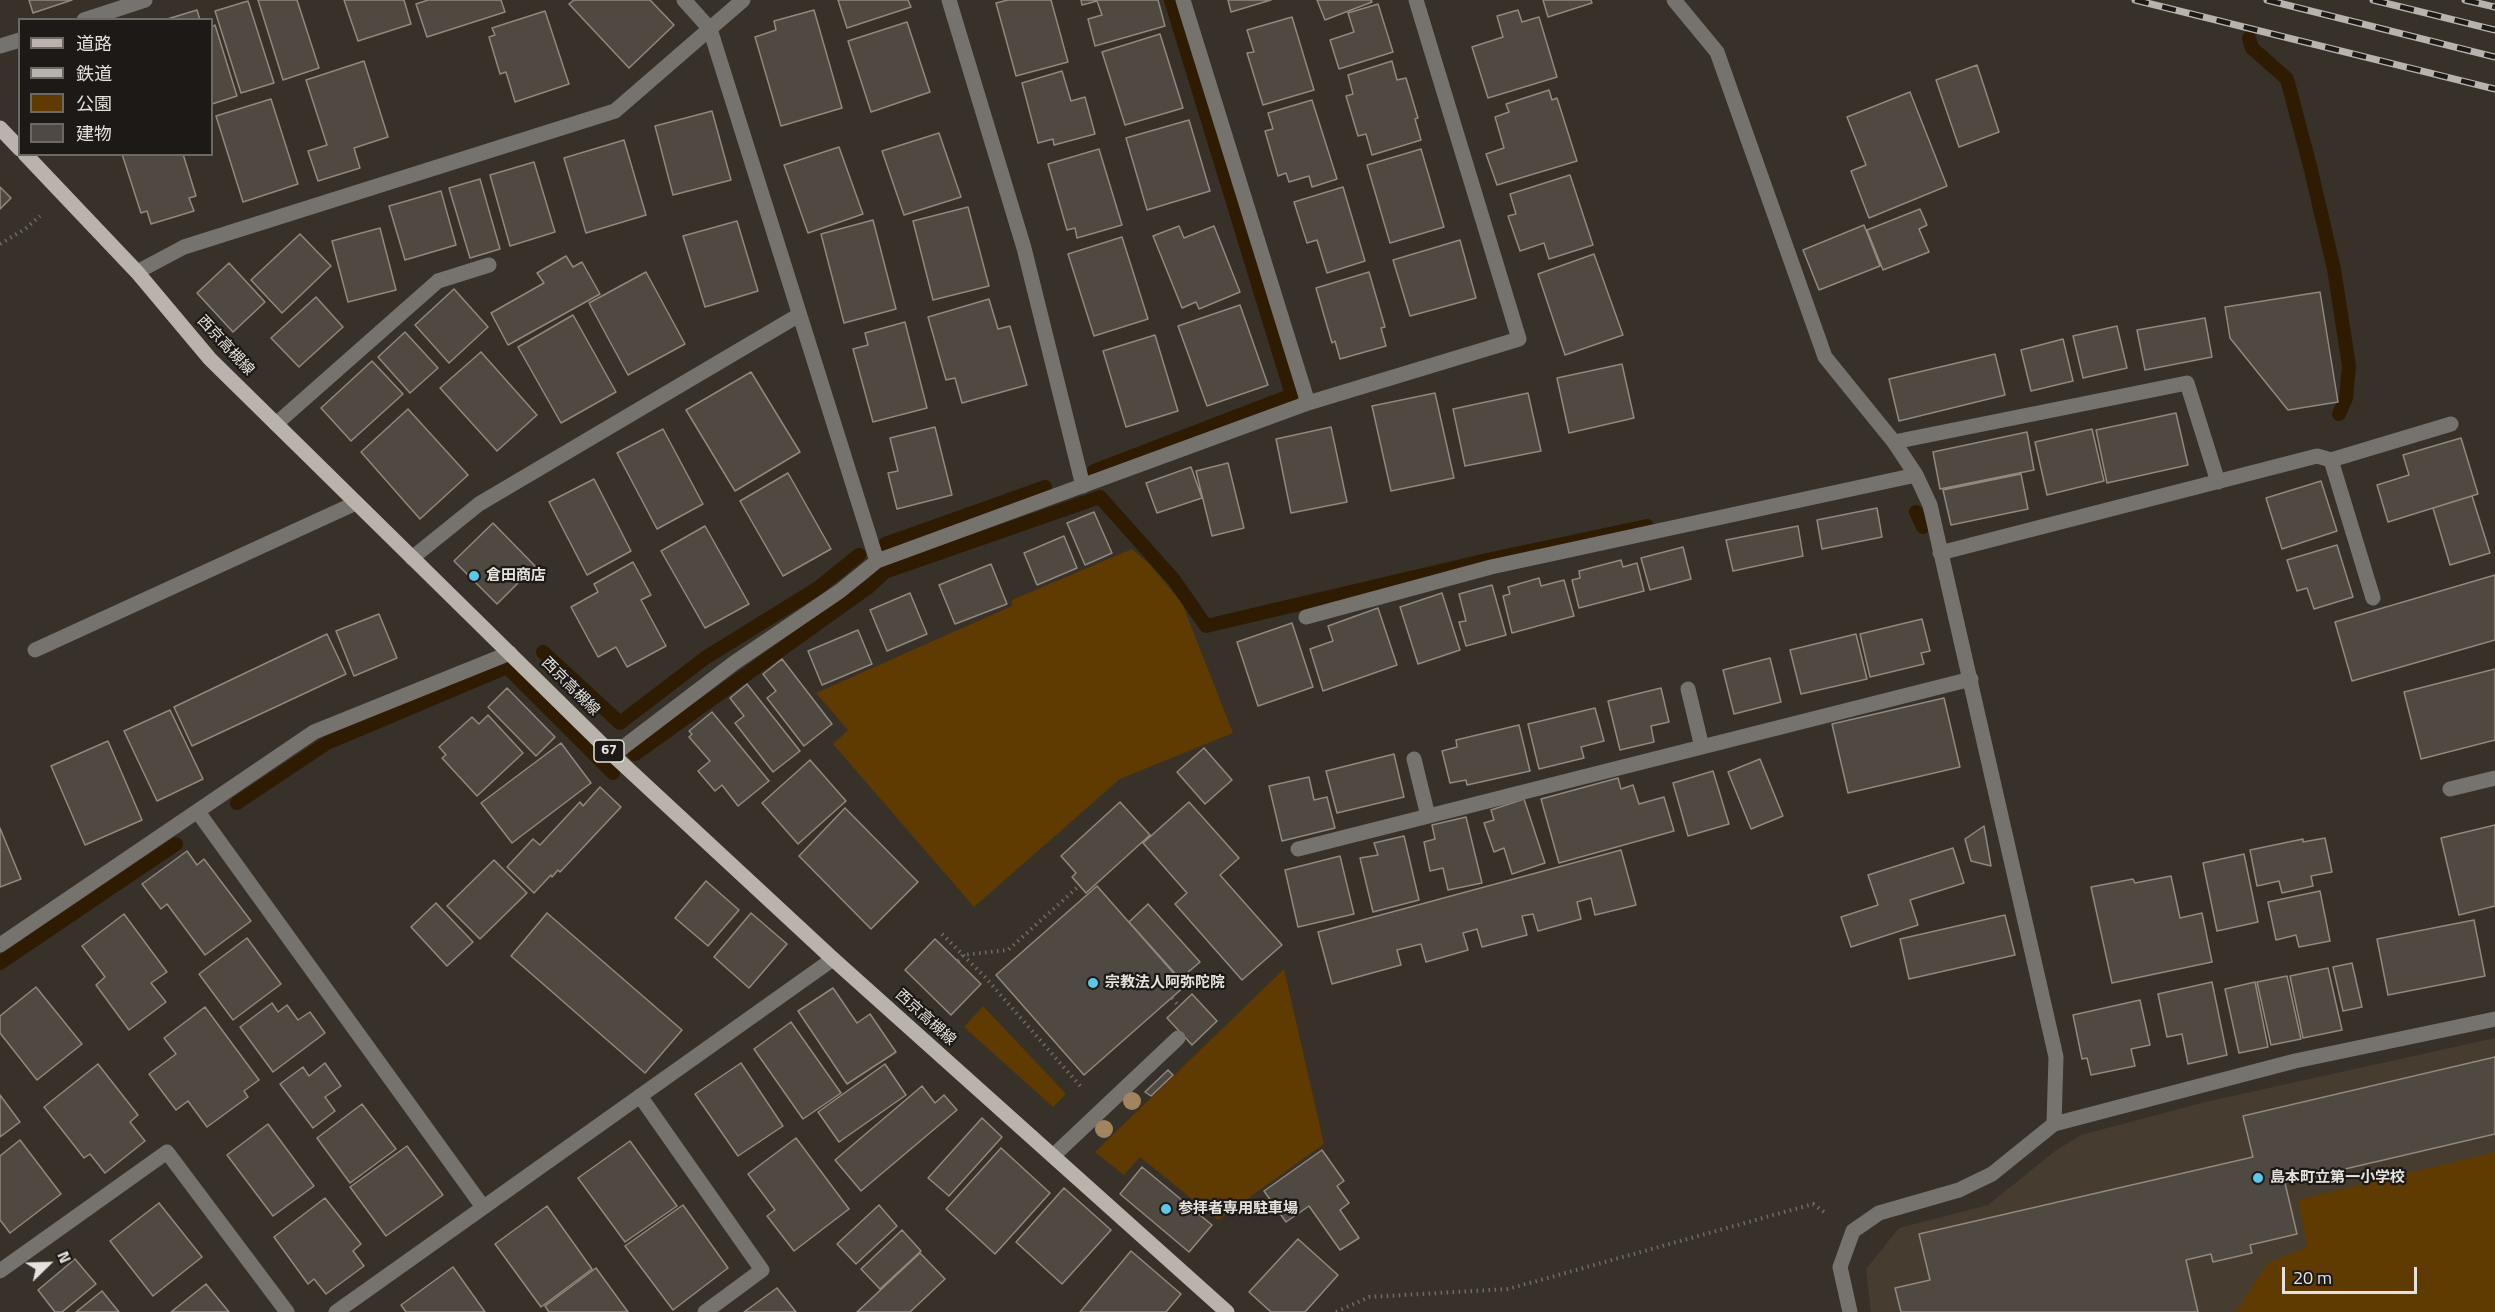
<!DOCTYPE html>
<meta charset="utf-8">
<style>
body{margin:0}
#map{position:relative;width:2495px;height:1312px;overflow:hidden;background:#373129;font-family:"Titillium Web","Noto Sans JP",sans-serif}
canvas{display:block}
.legend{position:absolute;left:18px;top:18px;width:195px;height:138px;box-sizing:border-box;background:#1c1916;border:2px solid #6c6965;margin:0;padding:8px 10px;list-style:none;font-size:18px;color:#e5e1dc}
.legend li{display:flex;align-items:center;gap:12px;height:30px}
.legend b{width:30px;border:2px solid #6c6965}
.north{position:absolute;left:18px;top:1234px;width:60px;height:60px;-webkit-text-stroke:4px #1c1916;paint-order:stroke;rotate:67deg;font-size:16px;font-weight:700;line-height:24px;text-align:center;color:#e5e1dc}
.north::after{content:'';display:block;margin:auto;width:21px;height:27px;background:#e5e1dc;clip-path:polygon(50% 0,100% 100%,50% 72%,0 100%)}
.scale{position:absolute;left:2282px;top:1267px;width:135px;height:27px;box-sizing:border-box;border:3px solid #e5e1dc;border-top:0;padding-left:8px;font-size:18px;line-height:21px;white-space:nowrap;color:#e5e1dc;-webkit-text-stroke:4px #1c1916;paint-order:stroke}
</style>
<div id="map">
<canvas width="2495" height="1312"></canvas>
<ul class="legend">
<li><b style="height:8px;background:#bab3ab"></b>道路</li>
<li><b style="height:8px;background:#b8b3ad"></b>鉄道</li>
<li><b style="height:16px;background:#5f3a01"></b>公園</li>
<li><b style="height:16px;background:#504941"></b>建物</li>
</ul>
<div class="north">N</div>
<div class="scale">20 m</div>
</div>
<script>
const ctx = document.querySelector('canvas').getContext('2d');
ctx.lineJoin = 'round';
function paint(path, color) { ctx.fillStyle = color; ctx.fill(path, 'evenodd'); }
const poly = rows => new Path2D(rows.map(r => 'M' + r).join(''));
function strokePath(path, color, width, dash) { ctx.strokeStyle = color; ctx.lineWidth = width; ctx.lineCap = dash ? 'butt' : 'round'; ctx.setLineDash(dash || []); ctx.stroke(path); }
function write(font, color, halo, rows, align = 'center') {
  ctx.font = font + ' "Titillium Web","Noto Sans JP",sans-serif'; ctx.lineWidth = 4.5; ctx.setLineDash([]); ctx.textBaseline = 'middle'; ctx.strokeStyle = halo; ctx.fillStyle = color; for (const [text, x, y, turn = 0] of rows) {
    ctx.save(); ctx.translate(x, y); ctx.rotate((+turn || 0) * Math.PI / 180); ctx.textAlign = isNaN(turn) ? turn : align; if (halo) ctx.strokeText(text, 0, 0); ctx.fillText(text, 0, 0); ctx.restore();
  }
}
paint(poly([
 [2495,1038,2495,1312,1871,1312,1866,1269,1899,1228,1988,1205,2055,1151,2081,1135,2205,1102]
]), '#473c30');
paint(poly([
 [1132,549,1150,565,1182,603,1233,733,1120,779,974,907,833,744,848,730,816,693,1012,606,1012,600],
 [1284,969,1324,1144,1218,1220,1140,1157,1124,1175,1095,1152],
 [983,1006,1066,1094,1053,1107,964,1027],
 [2495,1152,2495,1312,2236,1312,2268,1263,2307,1247,2298,1200]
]), '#5f3a01');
strokePath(poly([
 [2249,38,2252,48,2287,79,2310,166,2334,269,2349,366,2346,398,2339,414],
 [1094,471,1292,395,1171,0],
 [1916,512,1923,527],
 [885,544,1045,487],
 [543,652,620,723,705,658,818,588,859,555],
 [635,754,870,586,885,572,1100,497,1174,580,1206,626,1487,560,1647,526],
 [237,803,327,743,507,667,613,773],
 [0,963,176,844]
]), '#2f1b01', 14);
const building = poly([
 [29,0,72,0,33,13,29,0],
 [258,0,297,0,319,68,283,80,258,0],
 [344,0,404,0,411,24,358,41,344,0],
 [428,0,501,0,505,12,427,37,416,4,428,0],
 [574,0,650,0,674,25,629,68,569,4,574,0],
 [838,0,908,0,911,7,847,28,838,0],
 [1008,0,1051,0,1068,62,1016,76,996,3,1008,0],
 [1081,0,1158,0,1165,26,1095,46,1088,19,1102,15,1097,1,1082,5,1081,0],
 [1228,0,1271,0,1231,12,1228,0],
 [1317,0,1371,0,1372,2,1325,20,1317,0],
 [1543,0,1591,0,1592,3,1548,17,1543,0],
 [248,1,274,83,241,93,215,11,248,1],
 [1378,4,1393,52,1339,69,1330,40,1354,32,1348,13,1378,4],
 [197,10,200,20,164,20,197,10],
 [814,10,842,108,781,126,755,37,776,30,774,21,814,10],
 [1518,10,1522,22,1539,17,1557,77,1488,98,1472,47,1503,37,1497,16,1518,10],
 [545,11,569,84,515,102,506,72,500,74,489,37,495,35,492,28,545,11],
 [1292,17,1314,90,1263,105,1247,53,1254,52,1247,30,1292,17],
 [907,22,930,92,871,112,848,41,907,22],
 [215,25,237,96,212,104,212,27,215,25],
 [1160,34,1183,108,1125,125,1102,52,1160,34],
 [364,61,388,137,354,148,360,168,318,181,308,151,327,145,306,80,364,61],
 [1392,61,1397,80,1406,78,1418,118,1415,119,1421,140,1372,155,1366,134,1358,136,1346,96,1353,94,1348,75,1392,61],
 [1977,65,1999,132,1959,147,1936,80,1977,65],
 [1062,71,1071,101,1085,97,1095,134,1054,145,1053,139,1038,143,1022,83,1062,71],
 [1549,90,1552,100,1557,98,1577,161,1497,185,1486,154,1504,148,1495,117,1509,112,1506,104,1549,90],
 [1910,92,1947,186,1869,218,1851,171,1866,165,1847,117,1910,92],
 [271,99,298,184,243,202,216,116,271,99],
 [1312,100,1337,179,1312,187,1309,176,1289,182,1286,173,1278,176,1265,131,1273,129,1268,113,1312,100],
 [712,111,731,180,673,195,655,126,712,111],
 [1189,120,1210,191,1147,210,1126,138,1189,120],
 [939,133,961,197,904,215,882,151,939,133],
 [624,140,646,215,586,233,564,158,624,140],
 [839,147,863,214,808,233,784,165,839,147],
 [1099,149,1122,225,1077,238,1075,228,1067,230,1048,164,1099,149],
 [1421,149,1444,227,1390,243,1367,165,1421,149],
 [122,154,183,154,196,196,189,198,194,211,151,224,147,211,141,213,122,154],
 [534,162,555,232,510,246,490,175,534,162],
 [1570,175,1593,245,1549,259,1544,243,1520,251,1508,216,1516,214,1510,194,1570,175],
 [480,179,500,249,470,258,449,188,480,179],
 [0,187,11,198,0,209,0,187],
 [1343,187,1365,261,1327,273,1317,240,1307,243,1294,202,1343,187],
 [441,191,456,245,405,260,389,206,441,191],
 [968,207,989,286,933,300,913,221,968,207],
 [1920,209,1927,225,1919,229,1929,252,1883,270,1867,230,1920,209],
 [873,220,896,309,844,323,821,234,873,220],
 [737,221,758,291,705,307,683,236,737,221],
 [1864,225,1880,266,1819,290,1803,250,1864,225],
 [1179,226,1184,238,1214,226,1240,292,1199,309,1196,302,1182,308,1153,236,1179,226],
 [380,228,396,290,348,302,332,241,380,228],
 [300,234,331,266,282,313,251,280,300,234],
 [1122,237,1148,319,1094,336,1068,254,1122,237],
 [1460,240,1476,298,1410,316,1393,260,1460,240],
 [1594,254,1623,335,1565,355,1538,274,1594,254],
 [566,256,573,267,582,262,600,294,508,345,491,313,544,283,537,273,566,256],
 [229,263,265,302,233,332,197,293,229,263],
 [646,272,685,344,628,375,589,303,646,272],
 [1369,272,1385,327,1381,328,1386,346,1340,359,1335,341,1332,343,1316,288,1369,272],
 [454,289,488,327,449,363,415,325,454,289],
 [2320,292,2338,402,2288,410,2230,338,2225,307,2320,292],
 [316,297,343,327,299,367,271,338,316,297],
 [989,299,998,329,1010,326,1027,385,962,403,955,378,946,380,928,317,989,299],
 [1240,305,1268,385,1207,406,1178,326,1240,305],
 [573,315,616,392,561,423,518,347,573,315],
 [2205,318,2212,357,2145,370,2137,330,2205,318],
 [905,322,927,408,873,422,853,349,868,345,865,333,905,322],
 [2117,326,2127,368,2083,378,2073,336,2117,326],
 [405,332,438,368,410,393,378,357,405,332],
 [1155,335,1178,411,1126,427,1103,351,1155,335],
 [2063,339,2073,381,2031,391,2021,350,2063,339],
 [481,352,537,415,497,451,440,388,481,352],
 [1995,354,2005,395,1899,421,1889,379,1995,354],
 [372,361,403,394,351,441,321,408,372,361],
 [1622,364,1634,418,1569,433,1557,378,1622,364],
 [751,372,800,452,735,491,686,410,751,372],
 [1435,393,1454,478,1391,491,1372,406,1435,393],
 [1528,393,1541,451,1465,466,1453,409,1528,393],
 [408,409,468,475,420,519,361,452,408,409],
 [2176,413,2188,465,2107,483,2096,430,2176,413],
 [935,427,952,495,897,509,888,473,898,471,890,438,935,427],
 [1331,427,1347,502,1291,513,1276,439,1331,427],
 [663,429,703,504,657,529,617,453,663,429],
 [2092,429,2104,481,2047,495,2035,442,2092,429],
 [2027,432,2034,470,1940,489,1933,452,2027,432],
 [2461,438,2478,494,2388,522,2377,485,2409,475,2403,455,2461,438],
 [1228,463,1244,528,1212,536,1196,471,1228,463],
 [1191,467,1202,498,1157,513,1146,483,1191,467],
 [788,473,831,549,783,576,740,501,788,473],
 [2021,474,2028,509,1951,525,1943,490,2021,474],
 [594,479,631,551,587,575,549,502,594,479],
 [2321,481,2337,531,2282,549,2266,498,2321,481],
 [2472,496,2490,553,2450,565,2433,508,2472,496],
 [1877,508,1882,537,1822,549,1817,520,1877,508],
 [1094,512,1112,553,1085,565,1067,523,1094,512],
 [493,523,535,566,497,604,454,561,493,523],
 [705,526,749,604,705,628,661,551,705,526],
 [1798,526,1803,556,1733,571,1726,540,1798,526],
 [1064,536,1077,568,1037,585,1024,553,1064,536],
 [2337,545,2353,597,2314,609,2307,588,2297,591,2287,560,2337,545],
 [1683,547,1691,579,1650,590,1641,558,1683,547],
 [1621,560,1623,567,1637,563,1644,591,1579,608,1572,580,1580,578,1579,571,1621,560],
 [633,562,651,595,641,600,666,646,627,667,616,647,598,657,571,607,598,592,594,584,633,562],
 [991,564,1007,604,955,624,939,585,991,564],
 [2495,575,2495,640,2352,681,2335,622,2495,575],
 [1539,578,1541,586,1564,580,1574,616,1512,633,1503,596,1510,594,1508,587,1539,578],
 [1492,585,1506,635,1466,646,1459,622,1466,621,1459,594,1492,585],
 [910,593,927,634,887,651,870,610,910,593],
 [1442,593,1460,650,1418,664,1400,607,1442,593],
 [1378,608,1397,665,1323,691,1310,649,1333,641,1328,626,1378,608],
 [379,614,397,658,354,676,336,631,379,614],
 [1922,619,1930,651,1921,653,1924,664,1870,677,1860,634,1922,619],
 [1292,623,1313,687,1258,706,1237,642,1292,623],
 [858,630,872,664,822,685,808,651,858,630],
 [327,634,346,674,192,746,174,707,327,634],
 [1856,634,1867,679,1801,694,1790,650,1856,634],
 [1770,658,1781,702,1734,714,1723,670,1770,658],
 [782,659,832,724,804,746,767,698,776,691,763,674,782,659],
 [2495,669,2495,740,2421,759,2404,692,2495,669],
 [747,684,800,751,773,772,735,723,744,716,730,698,747,684],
 [507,688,555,737,536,756,488,707,507,688],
 [1661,688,1669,722,1651,726,1654,742,1620,750,1608,701,1661,688],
 [1944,698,1960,767,1848,793,1832,724,1944,698],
 [1595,708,1604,741,1581,747,1584,758,1539,769,1528,724,1595,708],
 [170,710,203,779,157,801,124,731,170,710],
 [712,712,769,781,738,806,722,785,715,791,698,771,710,761,689,737,692,734,689,731,712,712],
 [488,715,523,753,477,796,442,758,446,755,439,747,472,717,479,724,488,715],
 [1519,725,1530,771,1467,785,1466,780,1450,783,1442,751,1457,747,1456,740,1519,725],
 [108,741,142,820,85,845,51,766,108,741],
 [561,743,591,783,512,843,481,803,561,743],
 [1204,748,1232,780,1205,804,1177,772,1204,748],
 [1394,754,1404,797,1337,813,1326,771,1394,754],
 [1760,759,1783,816,1751,829,1728,772,1760,759],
 [810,760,846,801,798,844,762,803,810,760],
 [1713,771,1729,824,1688,836,1673,783,1713,771],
 [1309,777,1314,800,1327,797,1335,828,1282,841,1269,786,1309,777],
 [1618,778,1621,789,1633,785,1639,804,1664,797,1674,831,1559,863,1541,799,1618,778],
 [600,787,621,807,560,872,558,870,552,877,551,875,534,893,507,867,533,839,540,845,580,802,583,806,600,787],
 [1524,799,1545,863,1512,874,1504,848,1494,852,1484,823,1494,820,1491,810,1524,799],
 [1120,802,1150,835,1086,893,1072,877,1076,873,1061,856,1120,802],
 [1189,802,1239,858,1220,875,1282,945,1242,980,1175,904,1187,893,1143,843,1189,802],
 [845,808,918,882,871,929,799,856,845,808],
 [1466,817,1482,883,1448,890,1443,868,1430,871,1424,842,1435,839,1432,825,1466,817],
 [2495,825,2495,906,2459,915,2441,838,2495,825],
 [1984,826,1991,866,1971,861,1965,839,1984,826],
 [0,828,21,879,0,887,0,828],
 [1404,836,1419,900,1373,912,1360,858,1378,855,1374,843,1404,836],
 [2325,838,2332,872,2311,876,2313,886,2282,893,2279,881,2257,886,2250,850,2303,839,2303,842,2325,838],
 [1953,848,1964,883,1910,900,1918,925,1851,947,1841,917,1878,905,1868,875,1953,848],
 [1621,850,1636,905,1595,915,1591,898,1577,902,1581,919,1538,931,1533,914,1522,916,1527,935,1482,947,1477,929,1463,933,1468,950,1426,962,1421,944,1397,950,1401,965,1332,984,1318,932,1621,850],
 [187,851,197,865,204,859,251,921,205,955,167,904,161,909,142,884,187,851],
 [2244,854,2258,922,2217,931,2203,863,2244,854],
 [1340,856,1354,914,1298,927,1285,870,1340,856],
 [494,860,527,893,480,939,447,906,494,860],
 [2171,876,2180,918,2202,913,2212,962,2112,983,2091,887,2133,879,2135,883,2171,876],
 [706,881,739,910,708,946,675,918,706,881],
 [1097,886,1185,986,1084,1075,996,975,1097,886],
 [2320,891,2330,941,2299,947,2296,935,2276,940,2268,902,2320,891],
 [436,903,473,942,447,966,411,927,436,903],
 [1148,904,1200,962,1180,979,1129,922,1148,904],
 [547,913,682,1030,645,1073,511,956,547,913],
 [751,913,787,944,749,988,714,957,751,913],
 [124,914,167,972,151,983,166,1002,129,1030,96,985,105,977,82,946,124,914],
 [2005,915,2015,955,1909,979,1900,939,2005,915],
 [2474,920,2485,976,2388,995,2377,939,2474,920],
 [247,938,281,984,233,1020,199,974,247,938],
 [935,939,981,984,951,1015,905,970,935,939],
 [2352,963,2362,1007,2343,1011,2333,967,2352,963],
 [2328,968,2342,1030,2303,1038,2290,976,2328,968],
 [2287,976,2301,1039,2271,1045,2257,982,2287,976],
 [2212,982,2227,1055,2188,1064,2182,1034,2167,1037,2158,994,2212,982],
 [2255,982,2268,1047,2239,1053,2225,989,2255,982],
 [36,987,82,1044,37,1080,0,1033,0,1016,36,987],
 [833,988,857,1023,870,1014,896,1052,847,1084,798,1011,833,988],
 [1192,994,1217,1021,1192,1045,1167,1018,1192,994],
 [2140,1000,2150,1045,2131,1049,2135,1066,2091,1075,2087,1058,2082,1059,2073,1015,2140,1000],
 [272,1003,278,1012,287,1005,298,1020,310,1012,325,1033,273,1072,240,1027,272,1003],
 [205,1007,259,1080,244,1091,248,1097,207,1127,188,1101,176,1110,149,1074,176,1054,164,1038,205,1007],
 [791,1022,841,1093,803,1119,754,1049,791,1022],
 [2495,1057,2495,1134,2285,1183,2297,1234,2250,1245,2252,1253,2213,1262,2211,1254,2186,1260,2198,1312,1901,1312,1895,1288,1930,1280,1919,1234,2253,1157,2243,1116,2495,1057],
 [325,1063,341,1086,325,1097,335,1111,313,1128,280,1084,303,1067,309,1076,325,1063],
 [741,1063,783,1126,738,1156,695,1094,741,1063],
 [98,1064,138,1115,130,1122,145,1141,105,1173,90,1154,84,1158,44,1107,98,1064],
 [885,1064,906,1095,839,1142,818,1112,885,1064],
 [1168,1070,1173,1075,1151,1096,1145,1092,1168,1070],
 [922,1086,935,1103,944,1095,957,1110,861,1191,835,1160,922,1086],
 [0,1095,20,1122,0,1137,0,1095],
 [362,1104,396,1149,350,1183,317,1138,362,1104],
 [982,1118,1002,1137,949,1196,928,1178,982,1118],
 [268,1124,314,1186,273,1216,227,1155,268,1124],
 [796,1138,849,1209,794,1251,767,1216,775,1210,748,1174,796,1138],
 [20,1140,61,1194,10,1233,0,1220,0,1156,20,1140],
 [630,1141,677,1206,625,1242,578,1178,630,1141],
 [407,1146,443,1195,386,1236,350,1187,407,1146],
 [1001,1148,1050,1193,995,1254,946,1209,1001,1148],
 [1322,1150,1344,1181,1337,1186,1349,1203,1340,1210,1359,1238,1340,1250,1309,1206,1286,1222,1264,1191,1322,1150],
 [1142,1167,1212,1225,1189,1252,1120,1194,1142,1167],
 [1064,1188,1111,1230,1062,1284,1016,1242,1064,1188],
 [325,1198,361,1244,353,1251,364,1266,326,1294,314,1279,308,1284,274,1237,325,1198],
 [159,1203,202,1257,153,1296,110,1241,159,1203],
 [683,1205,728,1268,673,1310,625,1246,683,1205],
 [879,1205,897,1226,856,1264,837,1244,879,1205],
 [547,1206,592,1269,541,1307,495,1244,547,1206],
 [902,1230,921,1251,880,1289,861,1269,902,1230],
 [1298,1239,1338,1275,1305,1312,1271,1312,1249,1292,1298,1239],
 [1131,1251,1181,1294,1166,1312,1080,1312,1131,1251],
 [920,1253,945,1279,910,1312,857,1312,920,1253],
 [75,1259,96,1284,62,1312,55,1312,38,1290,75,1259],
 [453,1267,485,1312,406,1312,401,1305,453,1267],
 [596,1268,628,1312,549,1312,545,1306,596,1268],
 [206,1284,229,1312,171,1312,206,1284],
 [777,1288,796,1312,744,1312,777,1288],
 [102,1291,119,1312,76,1312,102,1291]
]);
paint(building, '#504941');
strokePath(building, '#908980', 1.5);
strokePath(poly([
 [0,244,25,229,40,216],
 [942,934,985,977,1081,1087],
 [958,961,963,955,1008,950,1080,885],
 [1172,998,1177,1004,1174,1006],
 [1336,1312,1369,1297,1508,1289,1813,1204,1827,1214]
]), '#706b64', 4, [1.5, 4.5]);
strokePath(poly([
 [684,0,710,29,877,561],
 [949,0,1024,248,1083,486],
 [1183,0,1308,403],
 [1674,0,1717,52,1825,357,1894,442,1916,475,1930,505,2056,1057,2054,1124],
 [84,20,145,0],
 [0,46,20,40],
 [137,272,184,247,615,111,743,0],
 [276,424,438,281,489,265],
 [1894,442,2187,383,2218,482],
 [2331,460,2373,598],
 [1940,553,2317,456,2331,460,2451,424],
 [412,558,479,504,799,315],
 [1306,617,1491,567,1916,475],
 [35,650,356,503],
 [1688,689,1702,747],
 [613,755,734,663,840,591,877,561,1308,403,1519,339,1416,0],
 [1414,759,1428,816],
 [2450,789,2495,778],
 [198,812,483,1207],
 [1298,849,1971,679],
 [0,945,314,732,510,653],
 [640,1096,762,1270,705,1312],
 [1053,1156,1178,1038],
 [0,1271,167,1152,287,1312],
 [336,1312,833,959],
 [1850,1312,1840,1267,1853,1231,1879,1213,1959,1190,1992,1174,2054,1124,2295,1061,2495,1019]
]), '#76736f', 15);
strokePath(poly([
 [0,128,20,149],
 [25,154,137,272,210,359,613,755,833,959,1227,1312]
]), '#bab3ab', 15);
const rail = poly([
 [2135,0,2495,89],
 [2267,0,2495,57],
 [2373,0,2495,30],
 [2465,0,2495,7]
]);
strokePath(rail, '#b8b3ad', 7);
strokePath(rail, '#1c1916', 4.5, [14]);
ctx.fillStyle = '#a38460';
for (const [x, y] of [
 [1132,1101],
 [1104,1129]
]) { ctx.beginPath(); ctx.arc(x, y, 9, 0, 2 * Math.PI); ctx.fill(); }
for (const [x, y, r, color] of [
 [474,576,6,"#5cc7e7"],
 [1093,983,6,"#5cc7e7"],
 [2258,1178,6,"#5cc7e7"],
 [1166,1209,6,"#5cc7e7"]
]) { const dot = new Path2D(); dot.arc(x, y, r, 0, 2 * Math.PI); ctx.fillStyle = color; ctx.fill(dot); strokePath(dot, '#1c1916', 2); }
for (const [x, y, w] of [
 [609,751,30]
]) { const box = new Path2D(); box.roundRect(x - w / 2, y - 11, w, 22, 4.5); ctx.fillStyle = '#1c1916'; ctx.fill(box); strokePath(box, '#e5e1dc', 1.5); }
write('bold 14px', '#e5e1dc', null, [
 ["67",609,751]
]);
write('15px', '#e5e1dc', '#1c1916', [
 ["西京高槻線",225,346,47],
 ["西京高槻線",570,687,45],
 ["西京高槻線",925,1018,42]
]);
write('bold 15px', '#e5e1dc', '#1c1916', [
 ["倉田商店",486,576],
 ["宗教法人阿弥陀院",1105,983],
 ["島本町立第一小学校",2270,1178],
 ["参拝者専用駐車場",1178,1209]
], 'left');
</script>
